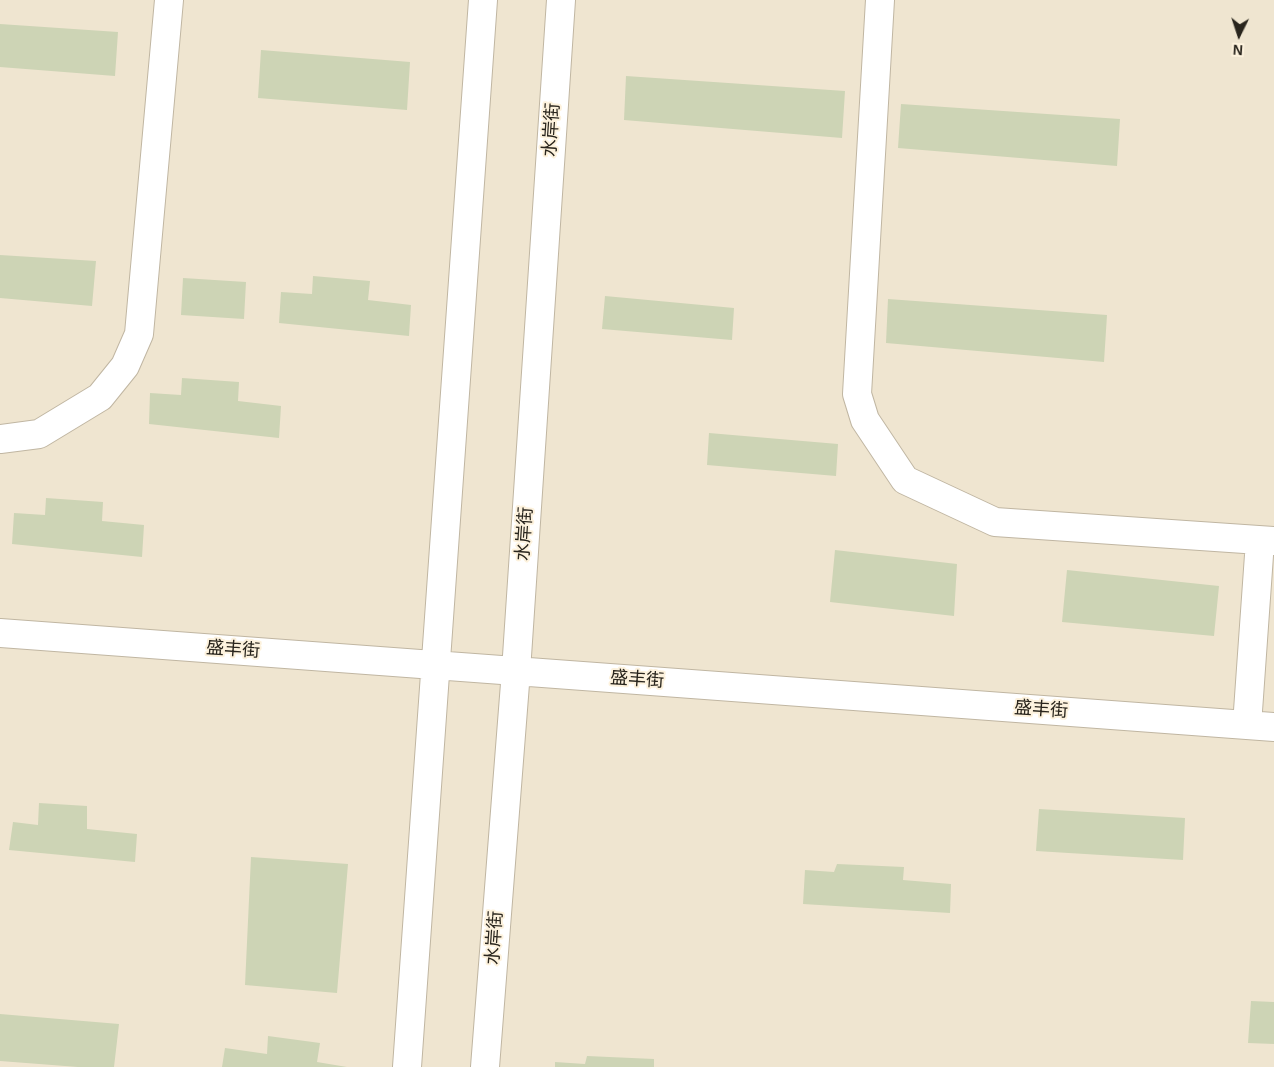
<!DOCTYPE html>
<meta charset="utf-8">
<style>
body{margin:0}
#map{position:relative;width:1274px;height:1067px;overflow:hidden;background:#efe5d0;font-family:Arial,sans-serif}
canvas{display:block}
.north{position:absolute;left:1214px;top:10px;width:50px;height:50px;-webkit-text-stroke:4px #fdf2dd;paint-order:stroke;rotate:184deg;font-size:14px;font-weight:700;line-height:20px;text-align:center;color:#29251d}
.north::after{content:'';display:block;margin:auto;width:18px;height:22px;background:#29251d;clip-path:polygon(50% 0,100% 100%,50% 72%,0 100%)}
</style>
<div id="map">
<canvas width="1274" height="1067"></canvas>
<div class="north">N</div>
</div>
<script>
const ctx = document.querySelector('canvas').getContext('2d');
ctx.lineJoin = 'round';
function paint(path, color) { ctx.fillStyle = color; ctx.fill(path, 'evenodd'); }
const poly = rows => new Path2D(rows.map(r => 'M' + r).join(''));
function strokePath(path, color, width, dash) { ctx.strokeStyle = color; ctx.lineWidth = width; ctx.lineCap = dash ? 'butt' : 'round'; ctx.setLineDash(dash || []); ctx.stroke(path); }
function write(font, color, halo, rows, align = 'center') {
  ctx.font = font + ' Arial,"Noto Sans SC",sans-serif'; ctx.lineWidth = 4; ctx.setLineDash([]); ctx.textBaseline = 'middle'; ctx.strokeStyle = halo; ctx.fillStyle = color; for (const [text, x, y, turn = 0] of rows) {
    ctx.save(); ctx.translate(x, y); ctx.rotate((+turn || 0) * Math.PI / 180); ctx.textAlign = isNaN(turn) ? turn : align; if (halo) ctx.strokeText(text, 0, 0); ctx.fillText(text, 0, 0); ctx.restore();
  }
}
paint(poly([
 [0,24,118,32,115,76,0,67],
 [261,50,410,62,407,110,258,98],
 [626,76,845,91,842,138,624,120],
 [901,104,1120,119,1117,166,898,148],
 [0,255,96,261,92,306,0,298],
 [313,276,370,281,368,300,411,305,409,336,279,323,281,292,312,294],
 [183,278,246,282,244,319,181,315],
 [605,296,734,308,732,340,602,329],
 [888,299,1107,315,1104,362,886,343],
 [182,378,239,382,238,401,281,406,279,438,149,424,150,393,181,395],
 [709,433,838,444,836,476,707,465],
 [46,498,103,502,102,521,144,525,142,557,12,544,14,513,45,515],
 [835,550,957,564,954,616,830,602],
 [1067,570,1219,586,1214,636,1062,622],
 [39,803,87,806,87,829,137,834,135,862,9,850,13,822,38,825],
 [1039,809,1185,818,1183,860,1036,851],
 [251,857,348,864,337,993,245,985],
 [837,864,904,867,903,880,951,884,950,913,803,904,805,870,834,872],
 [1251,1001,1274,1002,1274,1044,1248,1043],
 [0,1014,119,1024,114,1067,78,1067,0,1061],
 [268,1036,320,1043,317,1062,347,1067,222,1067,225,1048,267,1054],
 [587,1056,654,1059,654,1067,555,1067,555,1062,585,1064]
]), '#cdd4b5');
const street = poly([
 [880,0,857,394,865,420,905,480,995,522,1274,541],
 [0,439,39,434,100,397,125,366,139,334,169,0],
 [0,633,1274,727],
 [1247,725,1260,541],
 [407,1067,483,0],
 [485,1067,516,671,561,0]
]);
strokePath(street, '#c0b6a2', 30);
strokePath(street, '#fff', 28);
write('18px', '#29251d', '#fdf2dd', [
 ["水岸街",552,130,-86],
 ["水岸街",525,534,-86],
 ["盛丰街",233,650,4],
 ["盛丰街",637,680,4],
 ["盛丰街",1041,710,4],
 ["水岸街",495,938,-86]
]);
</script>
